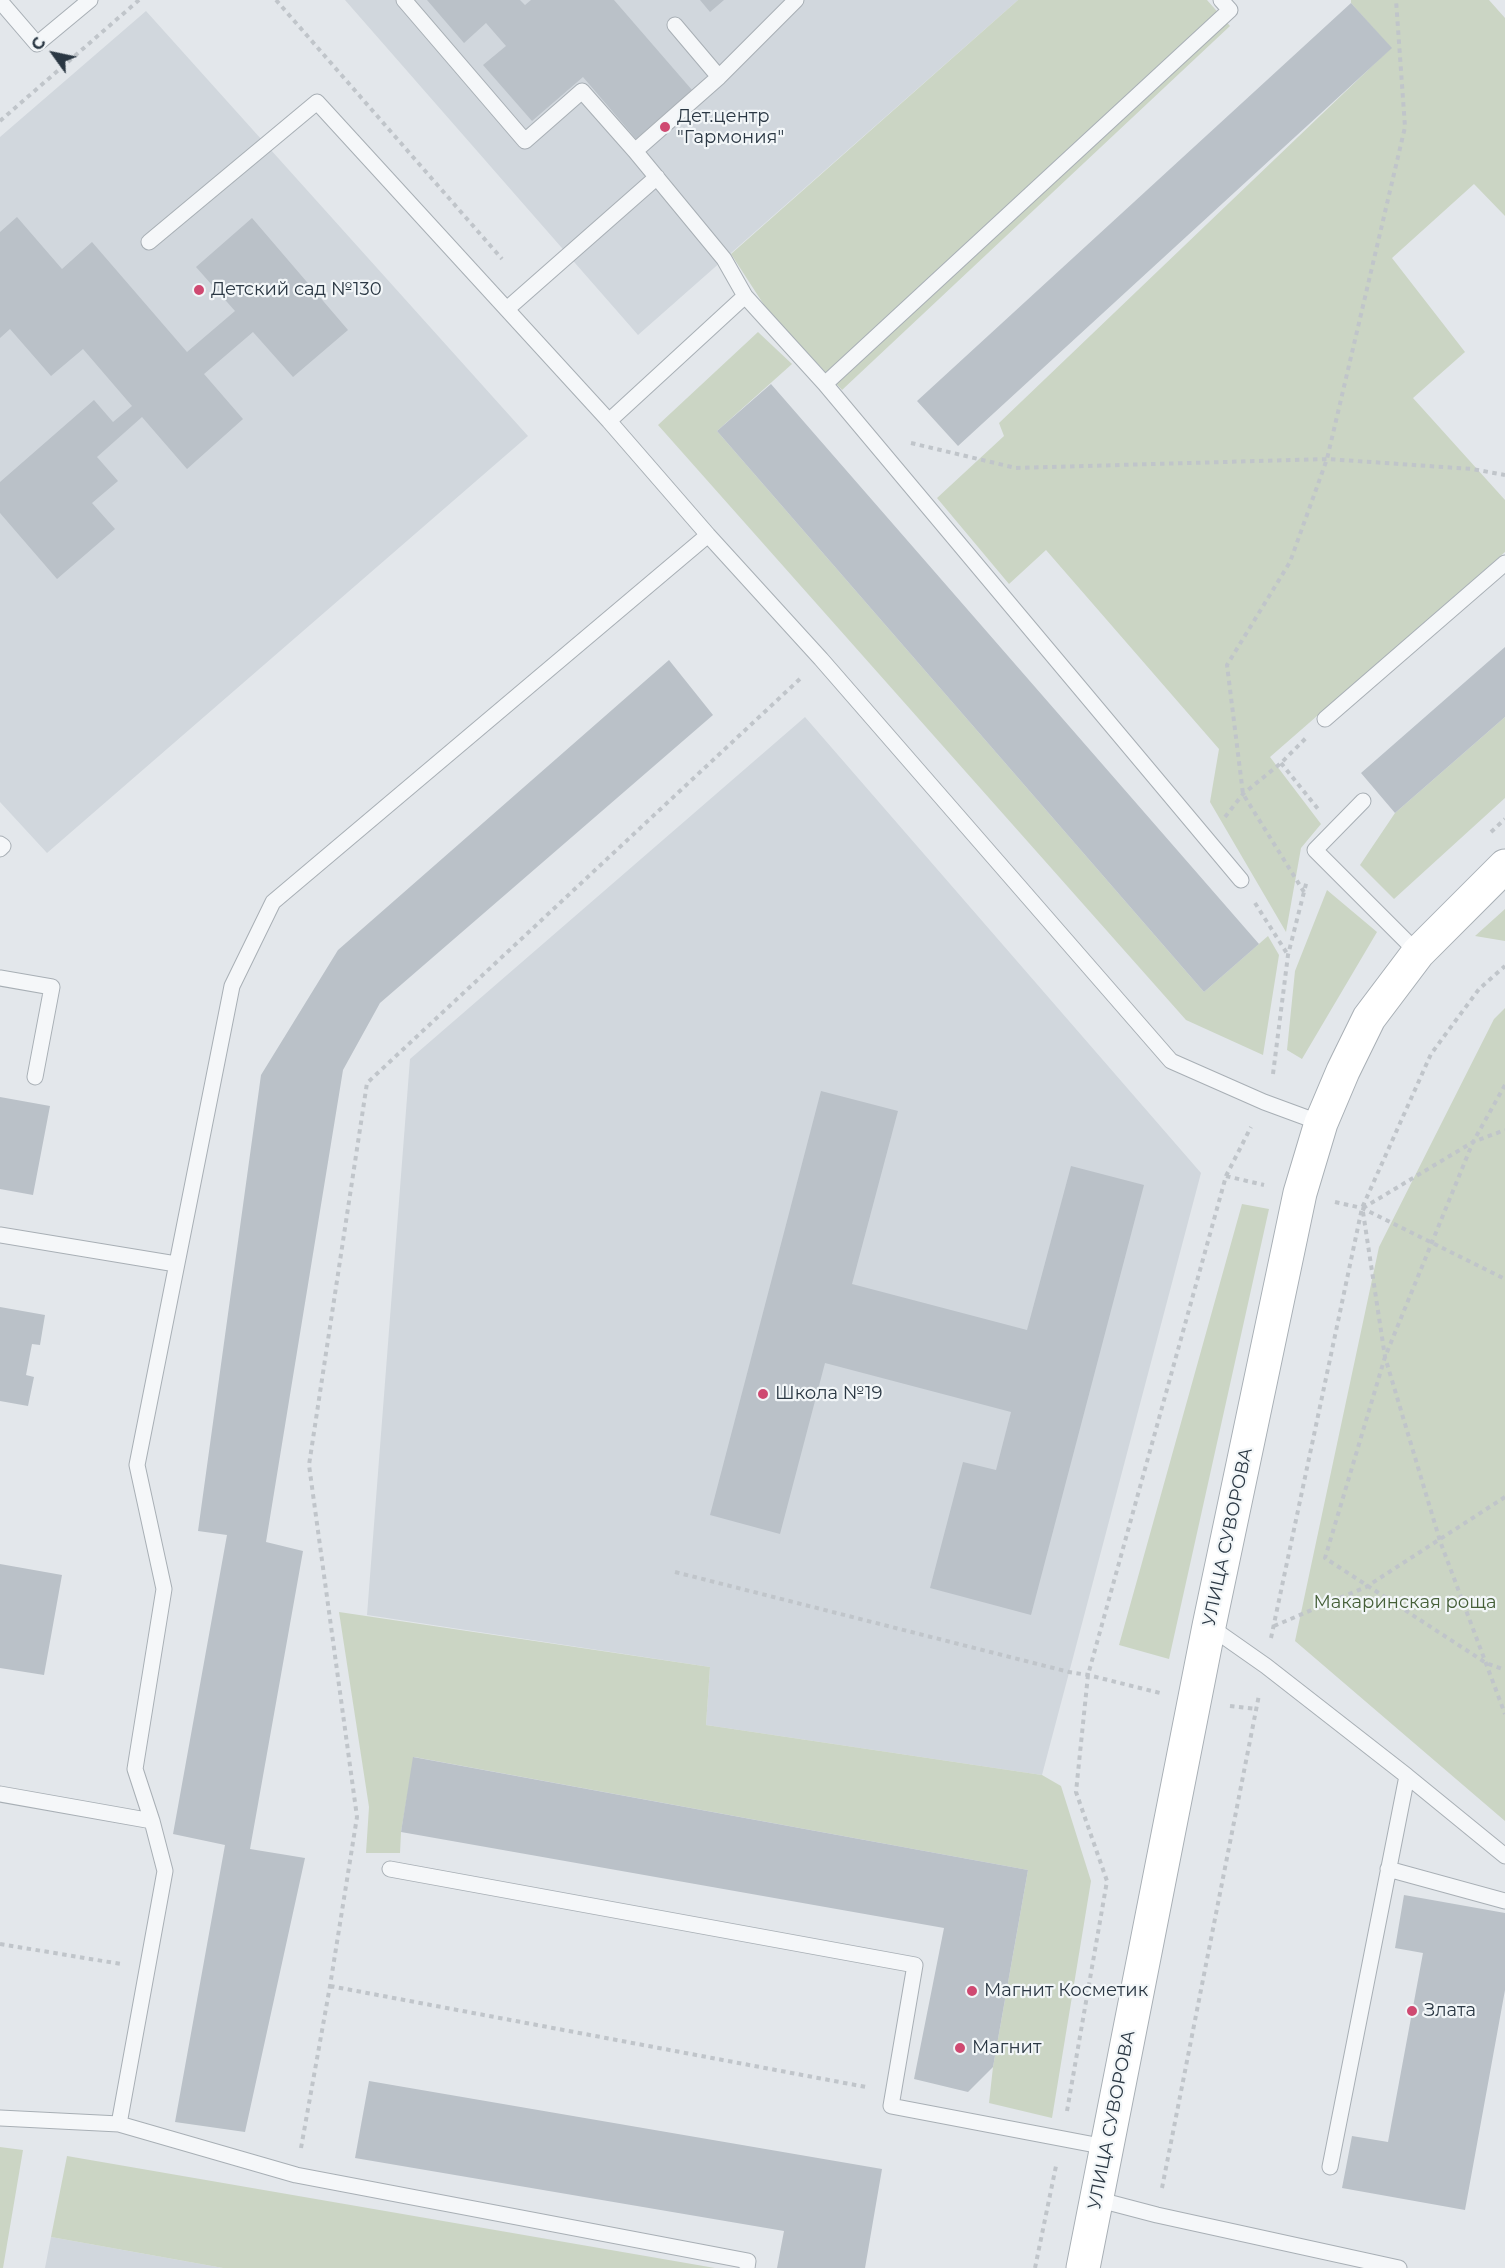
<!DOCTYPE html>
<meta charset="utf-8">
<style>
body{margin:0}
#map{position:relative;width:1505px;height:2268px;overflow:hidden;background:#e3e7eb;font-family:Montserrat,sans-serif}
canvas{display:block}
.north{position:absolute;left:24px;top:24px;width:60px;height:60px;-webkit-text-stroke:4px #f2f6f8;paint-order:stroke;rotate:303deg;font-size:16px;font-weight:700;line-height:24px;text-align:center;color:#2a3743}
.north::after{content:'';display:block;margin:auto;width:21px;height:27px;background:#2a3743;clip-path:polygon(50% 0,100% 100%,50% 72%,0 100%)}
</style>
<div id="map">
<canvas width="1505" height="2268"></canvas>
<div class="north">С</div>
</div>
<script>
const ctx = document.querySelector('canvas').getContext('2d');
ctx.lineJoin = 'round';
function paint(path, color) { ctx.fillStyle = color; ctx.fill(path, 'evenodd'); }
const poly = rows => new Path2D(rows.map(r => 'M' + r).join(''));
function strokePath(path, color, width, dash) { ctx.strokeStyle = color; ctx.lineWidth = width; ctx.lineCap = dash ? 'butt' : 'round'; ctx.setLineDash(dash || []); ctx.stroke(path); }
function write(font, color, halo, rows, align = 'center') {
  ctx.font = font + ' Montserrat,sans-serif'; ctx.lineWidth = 4.5; ctx.setLineDash([]); ctx.textBaseline = 'middle'; ctx.strokeStyle = halo; ctx.fillStyle = color; for (const [text, x, y, turn = 0] of rows) {
    ctx.save(); ctx.translate(x, y); ctx.rotate((+turn || 0) * Math.PI / 180); ctx.textAlign = isNaN(turn) ? turn : align; if (halo) ctx.strokeText(text, 0, 0); ctx.fillText(text, 0, 0); ctx.restore();
  }
}
paint(poly([
 [345,0,1018,0,638,335],
 [146,11,528,436,47,853,0,802,0,137],
 [805,717,1201,1173,1042,1775,706,1725,710,1667,367,1615,410,1059],
 [51,2237,223,2268,45,2268]
]), '#d1d7dd');
paint(poly([
 [1018,0,1207,0,1230,26,842,390,766,308,731,254],
 [1351,0,1489,0,1505,18,1505,216,1474,184,1392,258,1465,352,1413,398,1505,500,1505,552,1270,757,1321,824,1301,848,1286,932,1210,802,1219,749,1046,550,1009,584,937,498,1004,436,999,423,1391,48,1351,3],
 [758,332,792,364,717,431,1204,992,1268,936,1279,955,1263,1055,1186,1020,658,425],
 [1505,717,1505,798,1394,899,1360,865,1395,813],
 [1327,890,1377,932,1302,1059,1287,1050,1295,971],
 [1505,909,1505,941,1475,936],
 [1505,1008,1505,1821,1295,1641,1379,1247,1494,1019],
 [1242,1204,1269,1209,1169,1659,1119,1645],
 [339,1612,710,1667,706,1725,1042,1775,1061,1786,1091,1881,1052,2118,989,2103,993,2067,1028,1870,414,1757,401,1832,400,1853,366,1853,369,1807],
 [0,2147,23,2150,3,2268,0,2268],
 [67,2156,715,2268,223,2268,51,2237]
]), '#cbd5c4');
paint(poly([
 [427,0,520,0,525,5,531,0,614,0,692,90,636,139,583,77,532,121,483,65,506,46,486,23,464,43],
 [700,0,724,0,710,12],
 [1351,3,1392,48,958,446,917,401],
 [17,217,62,269,92,242,187,352,235,311,196,267,252,218,348,330,293,377,253,332,204,374,243,419,187,469,142,417,97,457,118,481,92,503,115,529,57,579,0,513,0,482,94,400,113,422,132,406,83,349,51,376,10,329,0,338,0,232],
 [771,384,1259,944,1204,992,717,431],
 [1505,647,1505,717,1395,813,1361,773],
 [669,660,713,715,380,1003,343,1070,266,1542,303,1551,250,1849,305,1858,245,2132,175,2122,225,1845,173,1834,227,1535,198,1531,261,1075,338,950],
 [821,1091,898,1111,852,1284,1027,1330,1071,1166,1144,1185,1031,1615,930,1588,963,1462,996,1470,1011,1412,825,1363,780,1534,710,1515],
 [0,1097,50,1106,33,1195,0,1189],
 [0,1307,45,1315,40,1345,32,1344,26,1375,34,1377,28,1406,0,1401],
 [0,1564,62,1575,44,1675,0,1668],
 [413,1757,1028,1870,993,2067,968,2092,914,2079,944,1928,401,1832],
 [1404,1895,1505,1913,1505,1990,1465,2210,1342,2188,1352,2136,1388,2142,1423,1953,1395,1948],
 [369,2081,882,2169,865,2268,777,2268,784,2231,355,2158]
]), '#bac1c8');
const service = poly([
 [404,0,525,141,582,91,635,151,724,259,745,296],
 [0,1,37,44,90,0],
 [675,25,719,77],
 [635,151,719,77,796,0],
 [149,242,317,102,609,421,708,535,821,659,1171,1061,1264,1102,1321,1123],
 [507,309,657,177],
 [825,384,1241,880],
 [609,421,745,296,825,384,1230,10,1221,0],
 [1325,719,1505,563],
 [1363,801,1315,850,1418,953],
 [0,844,3,846,0,849],
 [0,978,52,987,35,1077],
 [0,1235,176,1264],
 [1209,1626,1266,1666,1407,1776,1505,1856],
 [0,1794,152,1821],
 [390,1869,915,1965,891,2106,1106,2147],
 [1388,1869,1505,1901],
 [0,2118,119,2124,296,2175,748,2261,747,2268],
 [119,2124,165,1871,152,1821,135,1769,164,1589,137,1465,232,986,273,902,708,535],
 [1330,2167,1407,1776],
 [1096,2199,1157,2215,1399,2268]
]);
const secondary = poly([
 [1083,2268,1209,1626,1300,1193,1321,1123,1343,1071,1369,1018,1418,953,1505,866]
]);
strokePath(service, '#a8afb5', 17);
strokePath(secondary, '#a8afb5', 35);
strokePath(poly([
 [276,0,502,259],
 [0,121,139,0],
 [911,443,1016,468,1327,459,1472,469,1505,475],
 [1281,763,1318,809],
 [1225,817,1243,794,1281,763,1307,737],
 [1491,832,1505,819],
 [1304,892,1243,794,1227,665,1290,562,1327,459,1405,127,1396,0],
 [1255,903,1288,955],
 [1273,1074,1288,955,1307,880],
 [1505,1085,1473,1142,1385,1357,1325,1558,1486,1663,1505,1670],
 [1226,1176,1264,1185],
 [1335,1202,1362,1208,1505,1279],
 [1363,1208,1473,1142,1505,1130],
 [1363,1212,1385,1357,1440,1541,1505,1714],
 [675,1572,1069,1672,1088,1675,1160,1693],
 [1274,1626,1366,1587,1505,1497],
 [1271,1638,1362,1208,1431,1054,1479,989,1505,966],
 [1230,1706,1256,1709],
 [0,1944,121,1964],
 [330,1986,866,2087],
 [1067,2111,1107,1881,1076,1792,1088,1675,1226,1176,1251,1127],
 [301,2148,330,1986,357,1817,309,1465,367,1083,802,677],
 [1162,2188,1259,1695],
 [1035,2268,1056,2166]
]), '#c0c5ca', 4, [4.5, 4.5]);
strokePath(service, '#f5f7f9', 15);
strokePath(secondary, '#fff', 33);
for (const [x, y, r, color] of [
 [665,127,6,"#cf4971"],
 [199,290,6,"#cf4971"],
 [763,1394,6,"#cf4971"],
 [972,1991,6,"#cf4971"],
 [1412,2011,6,"#cf4971"],
 [960,2048,6,"#cf4971"]
]) { const dot = new Path2D(); dot.arc(x, y, r, 0, 2 * Math.PI); ctx.fillStyle = color; ctx.fill(dot); strokePath(dot, '#f2f6f8', 2); }
write('18px', '#2a3743', '#f2f6f8', [
 ["Дет.центр",677,117],
 ["\"Гармония\"",677,138],
 ["Детский сад №130",211,290],
 ["Школа №19",775,1394],
 ["Магнит Косметик",984,1991],
 ["Злата",1424,2011],
 ["Магнит",972,2048]
], 'left');
write('18px', '#2a3743', '#f2f6f8', [
 ["УЛИЦА СУВОРОВА",1228,1537,-78],
 ["УЛИЦА СУВОРОВА",1112,2120,-79]
]);
write('18px', '#455f38', '#f2f6f8', [
 ["Макаринская роща",1405,1603]
]);
</script>
